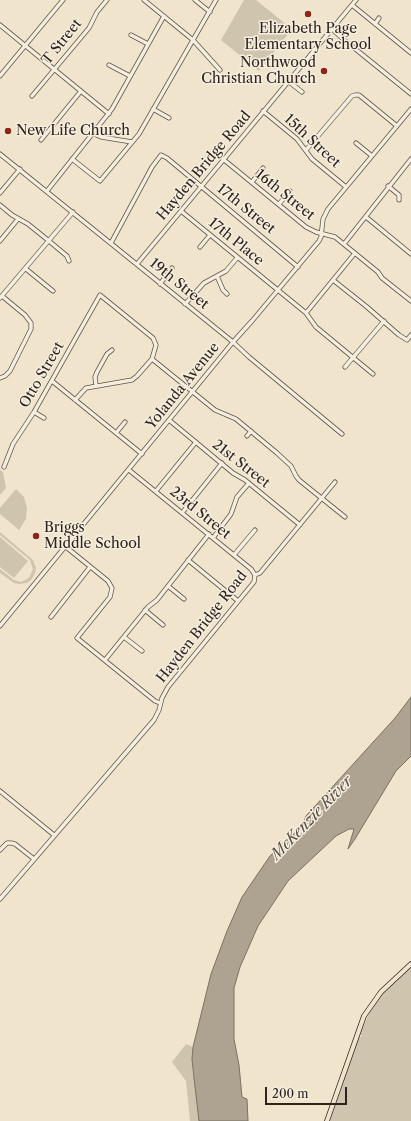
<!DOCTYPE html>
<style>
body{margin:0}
#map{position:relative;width:411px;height:1121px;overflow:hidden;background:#f0e5cc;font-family:"Libre Caslon Text",serif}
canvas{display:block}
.scale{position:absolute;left:265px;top:1087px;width:82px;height:18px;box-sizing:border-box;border:2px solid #2f231d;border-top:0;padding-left:5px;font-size:12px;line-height:14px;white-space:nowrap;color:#2f231d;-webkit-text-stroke:3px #f5eede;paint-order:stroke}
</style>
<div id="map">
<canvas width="411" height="1121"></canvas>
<div class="scale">200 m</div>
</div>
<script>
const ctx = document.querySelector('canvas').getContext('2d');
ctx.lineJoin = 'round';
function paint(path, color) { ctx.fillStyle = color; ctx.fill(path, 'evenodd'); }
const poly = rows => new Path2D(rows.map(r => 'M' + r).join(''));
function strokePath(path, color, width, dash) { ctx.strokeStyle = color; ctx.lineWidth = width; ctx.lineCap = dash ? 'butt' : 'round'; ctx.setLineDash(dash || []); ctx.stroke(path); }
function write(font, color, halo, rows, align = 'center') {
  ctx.font = font + ' "Libre Caslon Text",serif'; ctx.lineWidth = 3; ctx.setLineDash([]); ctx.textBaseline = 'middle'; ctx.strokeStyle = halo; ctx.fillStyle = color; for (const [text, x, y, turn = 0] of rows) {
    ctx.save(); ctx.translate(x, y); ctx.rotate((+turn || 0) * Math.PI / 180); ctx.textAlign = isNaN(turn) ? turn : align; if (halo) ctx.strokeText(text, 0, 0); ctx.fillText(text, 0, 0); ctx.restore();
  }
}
paint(poly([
 [244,0,256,0,292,29,259,71,221,40],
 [0,470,3,472,6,488,0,495],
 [16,489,24,497,27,508,26,519,19,530,0,514,0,508],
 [0,532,33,560,36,568,35,573,31,580,27,583,19,584,14,583,0,573,0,569,14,580,21,582,29,578,33,569,30,560,0,535],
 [0,537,28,561,14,578,0,567],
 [411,967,411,1121,330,1121,358,1038,362,1036,360,1034,371,1009,381,994],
 [186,1044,193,1047,192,1059,194,1078,199,1121,190,1121,186,1081,172,1062]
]), '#cfc4ae');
const water = poly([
 [411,697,411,756,396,771,355,839,348,849,354,829,349,829,336,836,288,881,258,926,240,967,234,988,234,1039,239,1065,242,1097,247,1099,248,1121,199,1121,194,1078,192,1059,193,1047,211,974,227,931,242,897,270,856,302,826,306,816,395,718,411,697]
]);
paint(water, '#aea390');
strokePath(water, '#7b7062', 1);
const minor = poly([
 [144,0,193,40,220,70],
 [195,0,210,12],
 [352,5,411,53],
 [375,24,379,18],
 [0,25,109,114],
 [332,29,343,39,411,94],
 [131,35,148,44],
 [109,65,130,76],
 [0,76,63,0],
 [288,81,302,92],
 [32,96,89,28,97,12,107,0],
 [153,109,169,118],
 [263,111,297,139,312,159,346,187],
 [92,133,101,137,132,142],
 [41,140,81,91],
 [356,143,372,156],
 [306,150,352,96,355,95,359,95,397,126],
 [0,154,233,342,249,357,342,434],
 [72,159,100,181,139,134,216,0],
 [223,159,306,227,316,232,335,237,378,272,382,278,411,301],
 [252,182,263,168],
 [388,186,399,195,399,200],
 [47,191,112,109,164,16],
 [0,193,20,169],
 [279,204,290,191],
 [0,205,12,215,28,224,49,241,67,256,69,261],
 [181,211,306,313,316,327,373,374],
 [366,217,411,254],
 [0,241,18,219],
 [111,243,152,167,161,155,167,158,298,267],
 [344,244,411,159],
 [200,247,210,235],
 [137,264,356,0],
 [26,269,53,291],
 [217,276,223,290,227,294],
 [333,280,367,307,399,335,407,340,411,335],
 [160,284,172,268],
 [0,298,73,212],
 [185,304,204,283,226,271,237,258],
 [306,313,355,253],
 [152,359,215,410,236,419,277,453,291,466,296,476,299,480,345,517],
 [345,367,384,321],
 [0,378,5,376,10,371,31,329,31,323,25,315,2,296],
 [52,381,142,454],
 [96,385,95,377,97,372,107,354,112,350],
 [34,412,44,418],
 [169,420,233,473,245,480,300,525],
 [116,433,125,422],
 [247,436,251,431],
 [4,467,13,444,34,412,100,295,153,338,156,345,152,359,137,376,132,380,86,388,75,400],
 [129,470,251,569,255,575],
 [156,491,196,442],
 [182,513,222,463],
 [213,538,231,514,237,497,249,483],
 [66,547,108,581,112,588,110,597,77,638,155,701,160,703],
 [234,555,255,530],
 [188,560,238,601],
 [255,575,260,573,335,482],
 [168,586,184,599],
 [145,610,163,625],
 [51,617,90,567],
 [0,626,233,342,252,321,319,241,321,237,323,219,328,209,411,109],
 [124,637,142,651],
 [105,660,148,607,157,600,209,534],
 [0,791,54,835],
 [0,850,7,843,11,843,15,844,34,859],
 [0,899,154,720,159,710,162,698,168,687,254,582,255,575]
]);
const major = poly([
 [327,1121,364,1016,381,992,411,964]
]);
strokePath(minor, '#5f5449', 5);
strokePath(major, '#2f231d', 5.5);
strokePath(minor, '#f5eede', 3.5);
strokePath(major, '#f0e5cc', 4);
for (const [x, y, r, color] of [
 [308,14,4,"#8f2418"],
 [324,71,4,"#8f2418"],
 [8,131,4,"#8f2418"],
 [36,536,4,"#8f2418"]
]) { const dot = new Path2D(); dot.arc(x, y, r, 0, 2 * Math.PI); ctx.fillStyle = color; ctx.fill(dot); strokePath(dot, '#f5eede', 1.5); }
write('14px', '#2f231d', '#f5eede', [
 ["Elizabeth Page",308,29,"center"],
 ["Elementary School",308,45,"center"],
 ["Northwood",316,63,"right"],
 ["Christian Church",316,79,"right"],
 ["New Life Church",16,131],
 ["Briggs",44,528],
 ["Middle School",44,544]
], 'left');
write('14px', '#2f231d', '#f5eede', [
 ["T Street",62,42,-51],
 ["15th Street",312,141,43],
 ["Hayden Bridge Road",204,166,-50],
 ["16th Street",285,195,39],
 ["17th Street",246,209,39],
 ["17th Place",236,242,39],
 ["19th Street",179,284,39],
 ["Otto Street",42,375,-60],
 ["Yolanda Avenue",183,386,-51],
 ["21st Street",241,464,38],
 ["23rd Street",200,513,39],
 ["Hayden Bridge Road",202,627,-52]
]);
write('italic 15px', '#5b5045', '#f5eede', [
 ["McKenzie River",312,818,-46]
]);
</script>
